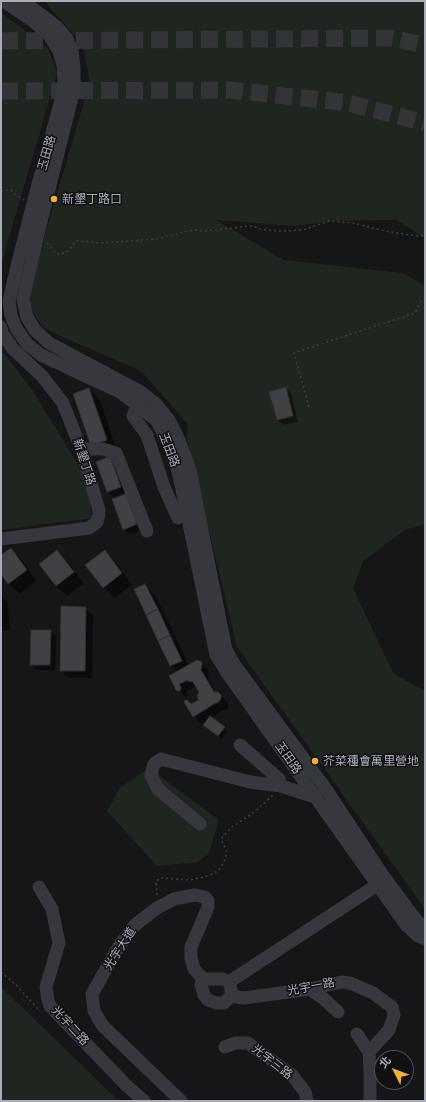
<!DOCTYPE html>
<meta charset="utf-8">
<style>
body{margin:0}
#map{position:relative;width:426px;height:1102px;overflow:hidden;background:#161618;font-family:"Work Sans","Noto Sans TC",sans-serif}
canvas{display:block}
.frame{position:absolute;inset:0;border:2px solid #a8adb8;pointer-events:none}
.north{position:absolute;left:374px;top:1050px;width:40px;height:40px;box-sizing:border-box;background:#111113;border:1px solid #4d4f55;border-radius:50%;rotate:312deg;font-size:11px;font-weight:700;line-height:16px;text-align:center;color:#a8adb8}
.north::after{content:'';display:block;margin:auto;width:14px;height:18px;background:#f2b134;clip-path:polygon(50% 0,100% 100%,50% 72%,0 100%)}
</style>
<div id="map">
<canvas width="426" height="1102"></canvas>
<div class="frame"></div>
<div class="north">北</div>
</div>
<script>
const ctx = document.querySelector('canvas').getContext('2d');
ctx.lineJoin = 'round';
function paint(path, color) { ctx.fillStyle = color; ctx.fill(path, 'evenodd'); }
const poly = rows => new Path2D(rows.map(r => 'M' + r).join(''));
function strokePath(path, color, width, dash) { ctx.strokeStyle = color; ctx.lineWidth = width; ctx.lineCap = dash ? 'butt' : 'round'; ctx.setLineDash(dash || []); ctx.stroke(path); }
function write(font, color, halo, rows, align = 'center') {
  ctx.font = font + ' "Work Sans","Noto Sans TC",sans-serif'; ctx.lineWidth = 3; ctx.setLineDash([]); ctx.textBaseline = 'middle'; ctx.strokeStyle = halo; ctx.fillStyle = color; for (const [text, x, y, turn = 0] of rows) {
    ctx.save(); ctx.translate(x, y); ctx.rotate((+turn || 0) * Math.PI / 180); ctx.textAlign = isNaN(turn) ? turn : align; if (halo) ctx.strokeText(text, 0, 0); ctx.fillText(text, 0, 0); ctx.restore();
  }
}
paint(poly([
 [44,1,425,1,425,238,396,220,333,221,296,226,216,220,284,260,403,273,425,286,425,524,405,530,363,561,353,588,393,673,425,691,425,909,237,647,187,438,188,424,141,371,54,333,42,326,36,317,31,307,29,295,48,224,90,82,82,44],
 [1,12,48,48,57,73,1,265],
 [1,349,33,391,88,481,92,518,1,530],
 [149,768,219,820,209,853,198,862,157,866,107,811,120,788],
 [1,987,119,1101,1,1101]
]), '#1e261f');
paint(poly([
 [286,388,291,394,298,422,283,425,278,420,271,392],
 [89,389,100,400,117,451,102,456,91,445],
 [110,457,115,463,126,492,114,497,108,491],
 [126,495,142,530,130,535,124,529],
 [11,549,22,560,37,581,19,594,9,583,1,573,1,556],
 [57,551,68,562,84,584,67,596,56,586],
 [105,552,116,562,132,585,114,598,104,588,87,565],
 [145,585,156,596,189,665,201,663,209,670,209,673,208,678,216,693,220,695,228,703,228,706,226,710,222,711,211,718,228,731,222,739,204,725,208,720,202,724,194,717,186,702,191,705,200,700,200,692,198,688,195,687,186,692,188,695,186,698,177,689,178,672,171,666,135,590],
 [1,596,8,603,10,630,1,631],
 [85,608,93,615,92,678,68,678,61,670],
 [51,631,56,636,55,670,36,670,31,664]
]), '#0007');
const building = poly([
 [286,387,293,416,277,420,269,392,286,387],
 [89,388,107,440,91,446,73,394,89,388],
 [110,456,121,487,107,492,96,462,110,456],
 [126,494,137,524,123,530,112,499,126,494],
 [11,548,27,570,8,584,1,574,1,555,11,548],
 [57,550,74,572,56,586,39,564,57,550],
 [105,550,122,573,103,588,85,565,105,550],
 [145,584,158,609,146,615,134,589,145,584],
 [61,606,86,607,85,671,60,671,61,606],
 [158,609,170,635,158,641,146,615,158,609],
 [31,630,51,630,50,665,30,665,31,630],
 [170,635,182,661,170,666,158,641,170,635],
 [197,660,202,662,202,665,201,670,214,692,218,692,221,695,221,698,219,702,214,704,193,717,184,702,185,700,187,700,191,704,199,700,197,697,199,692,193,682,188,681,188,680,179,684,181,687,181,689,180,691,178,691,176,690,169,676,197,660],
 [210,716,225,727,218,736,203,725,210,716]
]);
paint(building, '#404145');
strokePath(building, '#303034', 1);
strokePath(poly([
 [1,41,390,38,425,45],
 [1,91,230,90,348,103,425,123]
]), '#333438', 17, [17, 8]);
strokePath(poly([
 [1,191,11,190,16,195,24,200],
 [47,243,54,251,60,255,68,251,76,241,100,243,156,239,193,230,205,231,252,226,263,230,281,231,303,230,329,221,353,223,385,231,418,236,425,235],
 [309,407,294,353,415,313,421,301,425,302],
 [157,895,156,881,161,878,190,880,205,877,218,871,224,862,227,852,221,839,232,827,256,811,273,795],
 [1,972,17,986,40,1011]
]), '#3d3f44', 1.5, [2, 3]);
strokePath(poly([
 [3,1,33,21,48,34,59,51,63,65,64,82,61,100,37,188,18,262,9,301,11,315,16,328,27,344,41,355,120,392,157,421,169,445,179,475,216,655,228,674,406,925,418,936,425,939],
 [23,1,57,27,66,37,72,50,74,67,74,89,39,230,23,299,27,317,35,330,49,343,141,392,155,403,169,420,179,440,190,470,226,650,234,664,326,789,384,877,416,920,425,928],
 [1,327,2,333,13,349,42,376,63,403,81,449,99,510,99,514,97,522,89,528,1,539],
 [137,404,133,416,147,435,164,487,178,518],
 [81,449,103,449,116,453,147,531],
 [240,745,279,779,281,786],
 [200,824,158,789,151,775,154,764,161,759,250,782,281,786,315,797,316,796],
 [39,887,52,909,59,943,46,987,48,1000,50,1006,126,1085,144,1101],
 [203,979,201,985,204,995,208,1000,216,1003,224,1003,231,996],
 [229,982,231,989,231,996,244,998,310,989,341,982,350,983,373,993,392,1007,394,1015,389,1030,369,1052,370,1072,370,1101],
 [310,989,324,999,338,1012],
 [357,1034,369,1052],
 [225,1047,235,1043,248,1043,292,1075,305,1092,307,1101],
 [181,1101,102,1025,94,1011,92,994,119,946,135,925,157,908,174,899,195,895,205,897,208,901,208,907,191,947,191,958,194,969,203,979,223,979,229,982,377,885,383,878]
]), '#37383d', 13);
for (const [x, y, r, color] of [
 [54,199,4,"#f2b134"],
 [315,761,4,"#f2b134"]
]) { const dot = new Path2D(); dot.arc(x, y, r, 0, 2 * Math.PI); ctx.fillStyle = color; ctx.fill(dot); strokePath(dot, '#111113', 1.5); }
write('12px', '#a8adb8', '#111113', [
 ["玉田路",47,153,-74],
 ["玉田路",169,450,69],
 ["新墾丁路",84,462,72],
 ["玉田路",288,758,55],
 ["光宇大道",120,949,-57],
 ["光宇一路",311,987,-11],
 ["光宇二路",70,1026,47],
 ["光宇三路",272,1062,38]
]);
write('12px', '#a8adb8', '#111113', [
 ["新墾丁路口",62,199],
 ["芥菜種會萬里營地",323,761]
], 'left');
</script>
